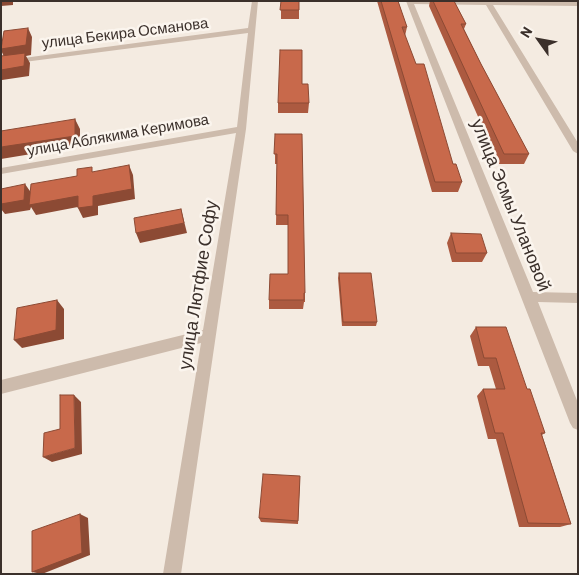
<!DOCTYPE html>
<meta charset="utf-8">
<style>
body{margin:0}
#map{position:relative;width:579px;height:575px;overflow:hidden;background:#f4ebe1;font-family:Barlow,sans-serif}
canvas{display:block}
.frame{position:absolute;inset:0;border:2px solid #3b302b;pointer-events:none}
.north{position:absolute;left:514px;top:15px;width:50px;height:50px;-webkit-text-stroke:4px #fbf5ee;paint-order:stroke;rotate:302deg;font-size:14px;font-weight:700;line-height:20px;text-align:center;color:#3b302b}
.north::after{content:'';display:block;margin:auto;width:18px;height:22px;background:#3b302b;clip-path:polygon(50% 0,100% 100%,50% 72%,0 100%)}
</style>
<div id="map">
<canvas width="579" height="575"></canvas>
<div class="frame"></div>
<div class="north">N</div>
</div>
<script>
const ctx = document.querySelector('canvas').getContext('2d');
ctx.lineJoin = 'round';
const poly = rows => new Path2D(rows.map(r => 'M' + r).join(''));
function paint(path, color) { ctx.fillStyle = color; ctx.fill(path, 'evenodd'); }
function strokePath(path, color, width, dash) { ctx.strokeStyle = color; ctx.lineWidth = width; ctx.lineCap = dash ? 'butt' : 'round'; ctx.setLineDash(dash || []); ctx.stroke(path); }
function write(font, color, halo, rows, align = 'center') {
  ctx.font = font + ' Barlow,sans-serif'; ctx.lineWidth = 5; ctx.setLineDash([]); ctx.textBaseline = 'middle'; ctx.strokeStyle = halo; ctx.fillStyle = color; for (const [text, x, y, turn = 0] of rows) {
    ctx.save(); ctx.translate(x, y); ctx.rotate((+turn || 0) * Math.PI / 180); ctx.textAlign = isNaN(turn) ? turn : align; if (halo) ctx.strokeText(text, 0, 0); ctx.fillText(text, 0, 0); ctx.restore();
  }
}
paint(poly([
 [252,1,258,1,246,129,181,574,163,574,201,343,1,394,1,380,203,330,236,133,1,174,1,168,237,127,248,33,1,65,1,61,248,28,252,1],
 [406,1,578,2,578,6,493,5,578,143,578,154,573,151,486,5,414,4,533,292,578,293,578,303,538,302,578,403,578,430,573,428,570,423,406,1]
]), '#cdbbac');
paint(poly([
 [281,1,299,1,299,19,281,19],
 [377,1,398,1,407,27,405,36,453,164,462,182,458,192,432,192],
 [430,1,454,1,466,24,464,29,481,64,529,154,524,164,499,164,429,6],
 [302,84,309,103,308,113,278,113,278,103],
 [275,134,305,293,305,302,304,302,303,309,269,309,269,300,288,274,288,225,276,225,277,164,275,164],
 [451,233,487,253,482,262,452,262,447,243],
 [339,273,377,322,376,326,342,326,338,278],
 [476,327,527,389,545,433,542,435,571,524,560,527,519,527,496,439,488,439,477,396,483,389,496,389,489,366,478,366,470,336],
 [300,476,298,524,261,522,259,518]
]), '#ac5a40');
paint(poly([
 [1,1,13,1,13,5,1,6],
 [28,28,32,37,31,55,26,56,30,63,29,76,2,80,1,70,5,59,1,50,1,49],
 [75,119,80,129,80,146,1,159,1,147],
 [129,165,133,175,135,199,98,206,98,215,83,218,78,208],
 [25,184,32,194,78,196,83,206,36,215,31,207,30,210,5,214,1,209,1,204],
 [181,209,187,233,140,243,136,233],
 [57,300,64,309,64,339,22,348,14,340],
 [74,395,81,402,82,454,52,462,43,457,75,448],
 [80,514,88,518,90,555,42,574,32,572]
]), '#8c4a34');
const building = poly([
 [281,1,299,1,299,10,280,10,281,1],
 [381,1,398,1,407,27,402,27,416,64,424,64,453,164,456,164,462,182,435,182,381,1],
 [433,1,454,1,466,24,461,24,481,64,529,154,504,154,433,1],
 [28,28,26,45,1,49,4,31,28,28],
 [280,50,302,50,302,84,308,84,309,103,278,103,280,50],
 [25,53,24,66,1,70,1,56,25,53],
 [75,119,75,136,1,147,1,131,75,119],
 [275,134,302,134,305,293,304,293,304,300,269,300,270,274,288,274,288,215,276,215,277,154,274,154,275,134],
 [129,165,132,189,93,196,93,206,78,208,78,196,29,205,31,184,77,176,77,169,92,167,92,172,129,165],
 [25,184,24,200,1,204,1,189,25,184],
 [181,209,184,223,136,233,134,218,181,209],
 [451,233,481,234,487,253,456,253,451,233],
 [339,273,371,273,377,322,343,322,339,273],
 [57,300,56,330,14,340,17,308,57,300],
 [476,327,506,327,527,389,530,389,545,433,541,433,571,524,528,523,503,433,495,433,483,389,505,389,496,358,484,358,476,327],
 [60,395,74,395,75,448,43,457,44,433,60,429,60,395],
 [263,474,300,476,298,521,259,518,263,474],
 [80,514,82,553,32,572,32,531,80,514]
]);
paint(building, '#c8694b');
strokePath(building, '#8c4a34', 1);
write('15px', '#3b302b', '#fbf5ee', [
 ["улица Бекира Османова",125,33,-7],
 ["улица Аблякима Керимова",118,135,-10]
]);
write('18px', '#3b302b', '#fbf5ee', [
 ["улица Эсмы Улановой",511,205,68],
 ["улица Лютфие Софу",198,285,-81]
]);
</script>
